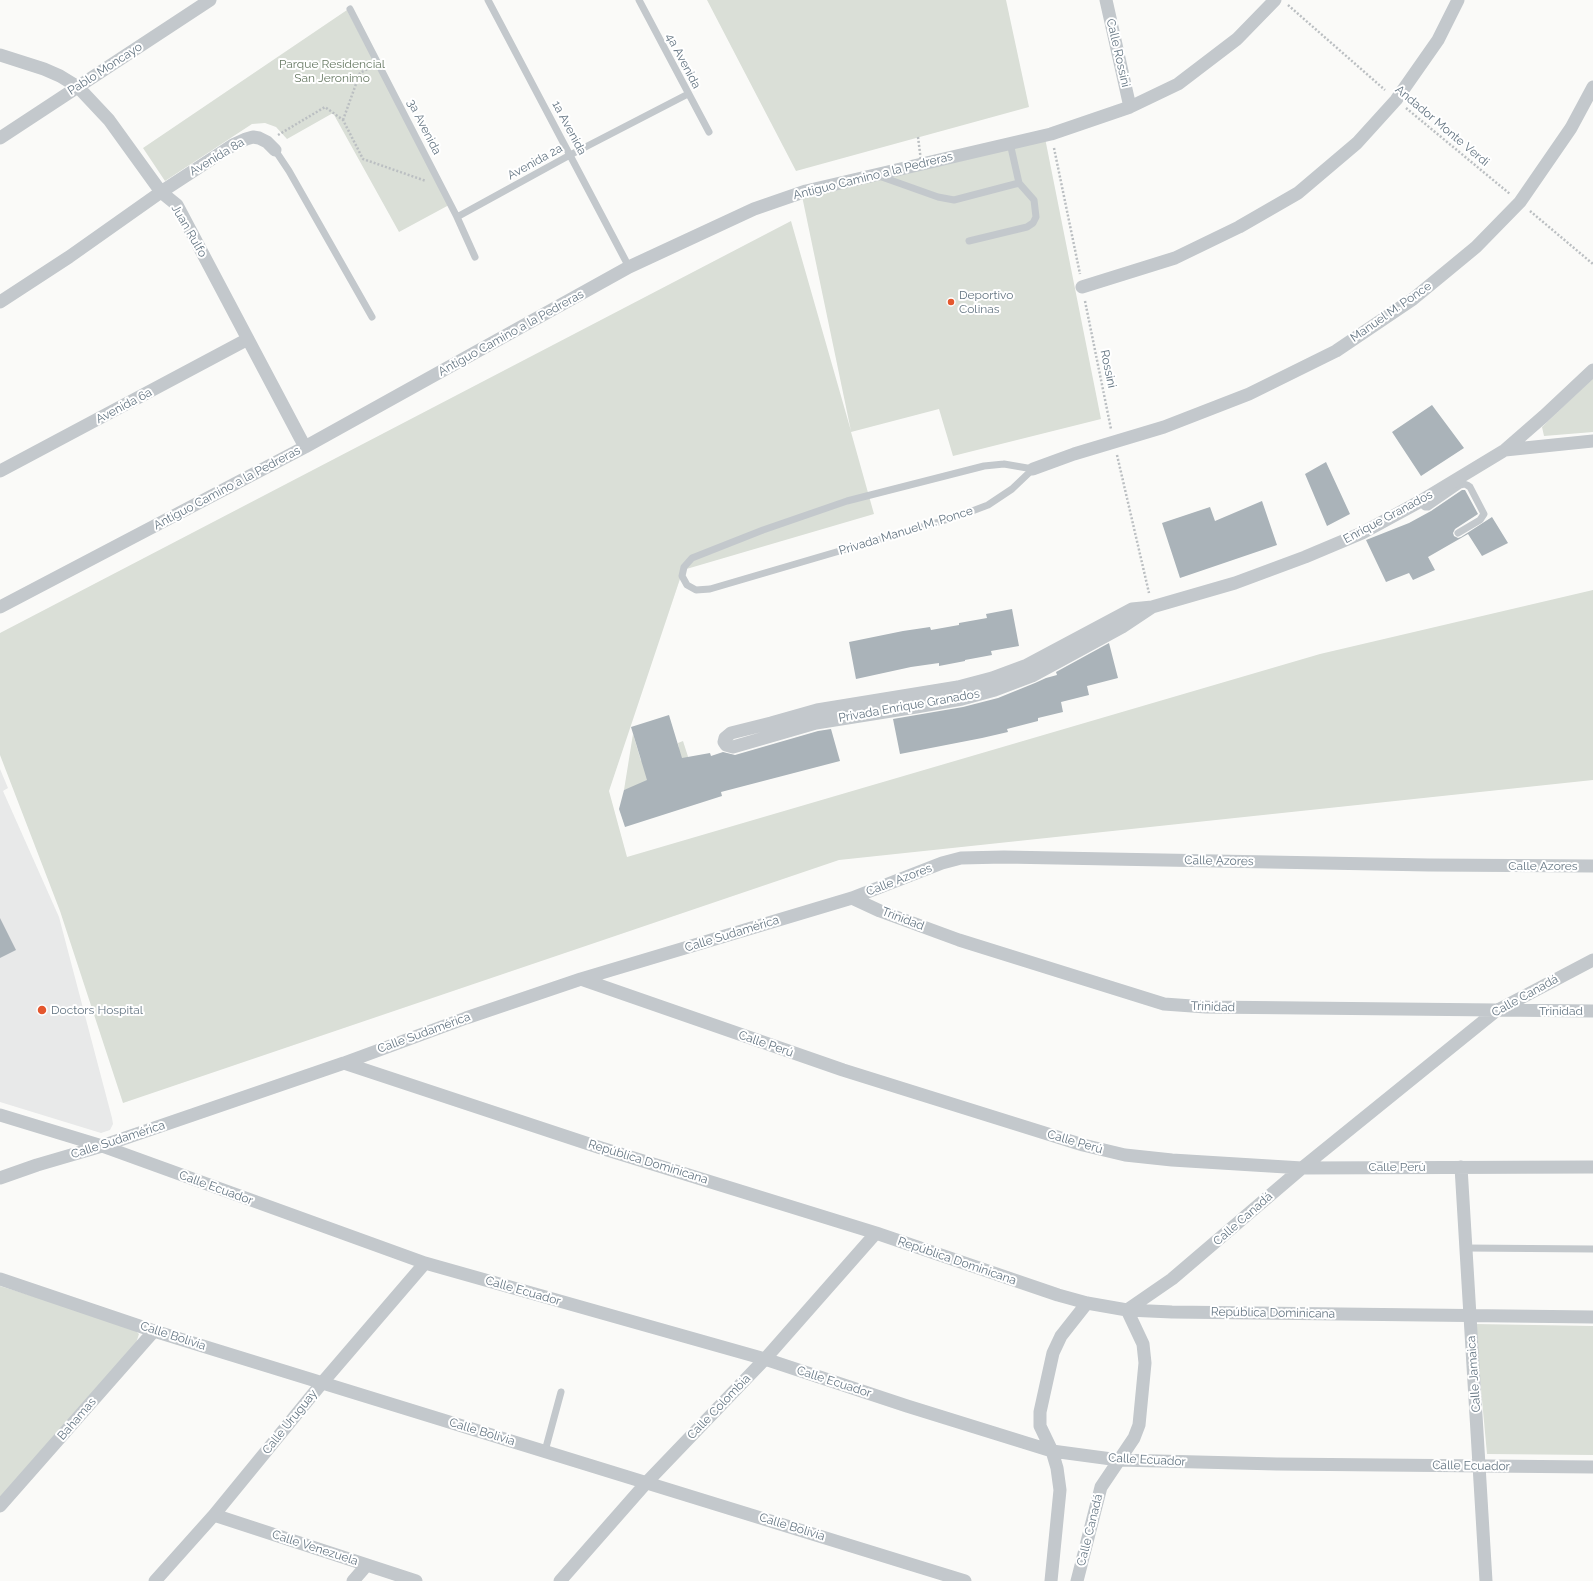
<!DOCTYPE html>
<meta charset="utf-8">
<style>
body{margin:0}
canvas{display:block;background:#fafaf8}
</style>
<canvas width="1593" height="1581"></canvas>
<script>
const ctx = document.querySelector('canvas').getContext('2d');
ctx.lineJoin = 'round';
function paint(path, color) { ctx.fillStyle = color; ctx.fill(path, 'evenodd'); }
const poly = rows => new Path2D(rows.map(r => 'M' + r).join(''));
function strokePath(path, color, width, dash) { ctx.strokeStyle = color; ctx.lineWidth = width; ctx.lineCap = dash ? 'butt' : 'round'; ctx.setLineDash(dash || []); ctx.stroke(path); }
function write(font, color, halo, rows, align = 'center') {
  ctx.font = font + ' Raleway,sans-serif'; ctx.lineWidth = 4; ctx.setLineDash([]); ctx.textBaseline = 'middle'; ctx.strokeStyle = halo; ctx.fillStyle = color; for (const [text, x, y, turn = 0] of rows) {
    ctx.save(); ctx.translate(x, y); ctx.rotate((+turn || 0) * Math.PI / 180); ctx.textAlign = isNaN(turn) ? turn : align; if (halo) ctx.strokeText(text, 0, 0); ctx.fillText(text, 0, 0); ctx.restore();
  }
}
paint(poly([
 [0,769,8,788,3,791,59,917,112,1118,113,1124,110,1130,101,1133,0,1102]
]), '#e8e9e9');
paint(poly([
 [707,0,1006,0,1029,107,796,171],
 [347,10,449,205,399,232,333,113,287,139,276,127,265,123,252,124,165,181,143,148],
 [1045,138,1101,419,953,456,939,409,851,432,874,514,683,570,609,791,627,857,1320,654,1593,590,1593,780,839,860,123,1103,60,911,0,755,0,633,791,221,851,431,802,196],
 [1593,378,1593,432,1544,436,1542,427],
 [633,734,641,761,679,749,678,743,683,741,692,769,624,790],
 [0,1286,132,1327,139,1334,136,1343,0,1499],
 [1475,1324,1593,1326,1593,1455,1487,1454]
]), '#dadfd7');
paint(poly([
 [1432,405,1464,448,1421,476,1392,432],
 [1326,462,1350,514,1327,526,1305,474],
 [1462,490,1465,490,1478,514,1455,529,1453,533,1454,536,1458,538,1461,537,1492,517,1508,543,1482,556,1468,534,1428,557,1435,570,1413,580,1409,573,1386,582,1366,540,1409,523,1431,511],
 [1262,501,1277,545,1180,578,1162,523,1210,507,1215,521],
 [1012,609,1019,646,991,651,992,655,965,660,965,661,939,666,939,663,911,667,856,679,849,642,903,631,930,627,931,630,959,625,959,623,987,618,986,614],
 [1109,643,1118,678,1087,686,1089,695,1061,702,1063,712,1038,718,1038,721,1007,729,1008,732,982,738,900,754,893,719,963,707,998,698,1035,683,1046,678,1057,675,1056,672],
 [669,715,682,758,710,753,711,756,723,752,735,755,818,731,831,729,840,761,721,792,722,796,625,827,619,809,624,790,647,780,631,727],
 [0,918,16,950,0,958]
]), '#aab3b9');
strokePath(poly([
 [1288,5,1385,90],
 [1406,108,1510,194],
 [343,120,360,73,369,68],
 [278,135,325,107,343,120,363,159,426,181],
 [1054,148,1080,274],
 [1530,211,1593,264],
 [1085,301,1111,429],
 [1117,455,1149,593]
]), '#bbbfc2', 2.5, [2, 2]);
strokePath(poly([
 [488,0,629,267],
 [639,0,709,132],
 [350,9,457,217,475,257],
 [275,150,289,171,372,317],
 [879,176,938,197,954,200,1019,183],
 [457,217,570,155,688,94],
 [969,241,1027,227,1033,223,1036,217,1034,200,1019,183,1010,143],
 [1004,464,1033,469,1012,489,988,505,959,516,710,589,696,590,687,585,682,576,684,567,692,558,763,530,847,501,984,466,1004,464],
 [1419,502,1425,507,1428,507,1460,485,1464,484,1467,485,1470,487,1484,514,1480,520,1458,533],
 [1466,1248,1593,1249],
 [545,1451,561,1392]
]), '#c3c8cc', 7);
strokePath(poly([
 [1106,0,1130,107],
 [0,55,44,69,60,76,78,87,109,120,161,192,177,205,305,447],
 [0,138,210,0],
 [1082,287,1175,258,1239,227,1298,193,1357,143,1396,100,1438,40,1458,0],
 [0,302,69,257,161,192,233,145,246,139,253,137,259,138,267,142,275,150],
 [1505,450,1593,441],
 [1033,469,1074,454,1164,427,1249,394,1336,351,1413,299,1476,247,1520,202,1571,128,1593,87],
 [0,471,248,339],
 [0,607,305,447,629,267,754,209,806,191,1051,134,1130,107,1178,84,1237,39,1275,0],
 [1152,607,1122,627,1032,676,995,690,962,699,916,707,816,723,733,747,726,745,724,742,725,738,731,733,771,723,817,710,958,687,992,678,1027,665,1132,609,1152,607],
 [1152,607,1235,583,1305,557,1362,533,1419,502,1505,450,1544,416,1593,370],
 [852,898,880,911,959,940,1164,1004,1206,1007,1593,1011],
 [581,979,843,1070,1083,1145,1125,1155,1172,1160,1302,1168,1593,1167],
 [344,1063,601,1148,876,1233,1058,1295,1087,1303,1127,1310,1172,1312,1593,1317],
 [0,1115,102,1146,425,1263,765,1359,907,1406,1052,1451,1119,1460,1277,1464,1593,1467],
 [1461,1167,1486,1581],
 [0,1178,37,1165,102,1146,344,1063,466,1018,581,979,852,898,942,863,961,858,1004,857,1429,865,1593,866],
 [0,1279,154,1331,965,1581],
 [0,1506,154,1331],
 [214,1515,416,1581],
 [155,1581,214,1515,322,1383,425,1263],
 [353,1581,366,1566],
 [560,1581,647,1482,765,1359,876,1233],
 [1051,1581,1060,1490,1057,1468,1052,1451,1040,1426,1040,1412,1053,1353,1061,1336,1087,1303],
 [1077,1581,1101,1487,1134,1438,1139,1425,1145,1363,1143,1344,1127,1310,1172,1279,1302,1168,1496,1011,1593,960]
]), '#c3c8cc', 13);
strokePath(poly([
 [918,137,922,169]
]), '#bbbfc2', 2.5, [2, 2]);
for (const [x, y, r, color] of [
 [951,302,4,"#e4572e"],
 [42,1010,5,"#e4572e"]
]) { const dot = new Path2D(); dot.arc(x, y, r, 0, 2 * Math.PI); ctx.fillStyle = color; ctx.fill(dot); strokePath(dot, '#fff', 1.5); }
write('12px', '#657683', '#fff', [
 ["Calle Rossini",1118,53,77],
 ["4a Avenida",683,61,62],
 ["Pablo Moncayo",105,69,-33],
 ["Andador Monte Verdi",1442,126,40],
 ["3a Avenida",424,127,63],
 ["1a Avenida",569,128,62],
 ["Avenida 8a",217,157,-31],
 ["Avenida 2a",535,162,-29],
 ["Antiguo Camino a la Pedreras",873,176,-14],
 ["Juan Rulfo",189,231,60],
 ["Manuel M. Ponce",1391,312,-35],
 ["Antiguo Camino a la Pedreras",511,333,-29],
 ["Rossini",1108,369,78],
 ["Avenida 6a",124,406,-28],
 ["Antiguo Camino a la Pedreras",227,488,-28],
 ["Enrique Granados",1388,517,-28],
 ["Privada Manuel M. Ponce",906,531,-17],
 ["Privada Enrique Granados",909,706,-10],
 ["Calle Azores",1219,861,1],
 ["Calle Azores",1543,866],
 ["Calle Azores",899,880,-21],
 ["Trinidad",903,919,21],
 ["Calle Sudamérica",732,934,-17],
 ["Calle Canadá",1525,996,-29],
 ["Trinidad",1213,1007,2],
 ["Trinidad",1561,1011],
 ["Calle Sudamérica",424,1033,-20],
 ["Calle Perú",766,1044,19],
 ["Calle Sudamérica",118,1140,-18],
 ["Calle Perú",1075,1142,16],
 ["República Dominicana",648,1162,17],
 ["Calle Perú",1397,1167],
 ["Calle Ecuador",216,1188,20],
 ["Calle Canadá",1243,1219,-41],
 ["República Dominicana",957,1261,19],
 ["Calle Ecuador",523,1291,16],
 ["República Dominicana",1273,1313,1],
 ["Calle Bolivia",173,1336,18],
 ["Calle Jamaica",1474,1374,-94],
 ["Calle Ecuador",834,1382,18],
 ["Calle Colombia",719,1407,-46],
 ["Bahamas",77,1419,-49],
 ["Calle Uruguay",290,1422,-51],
 ["Calle Bolivia",482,1432,17],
 ["Calle Ecuador",1147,1460,3],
 ["Calle Ecuador",1471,1466,1],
 ["Calle Bolivia",792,1527,17],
 ["Calle Canadá",1090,1530,-76],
 ["Calle Venezuela",315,1548,18]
]);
write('12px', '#687a64', '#fff', [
 ["Parque Residencial",332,64],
 ["San Jeronimo",332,78]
]);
write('12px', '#657683', '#fff', [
 ["Deportivo",959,295],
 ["Colinas",959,309],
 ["Doctors Hospital",51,1010]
], 'left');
</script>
